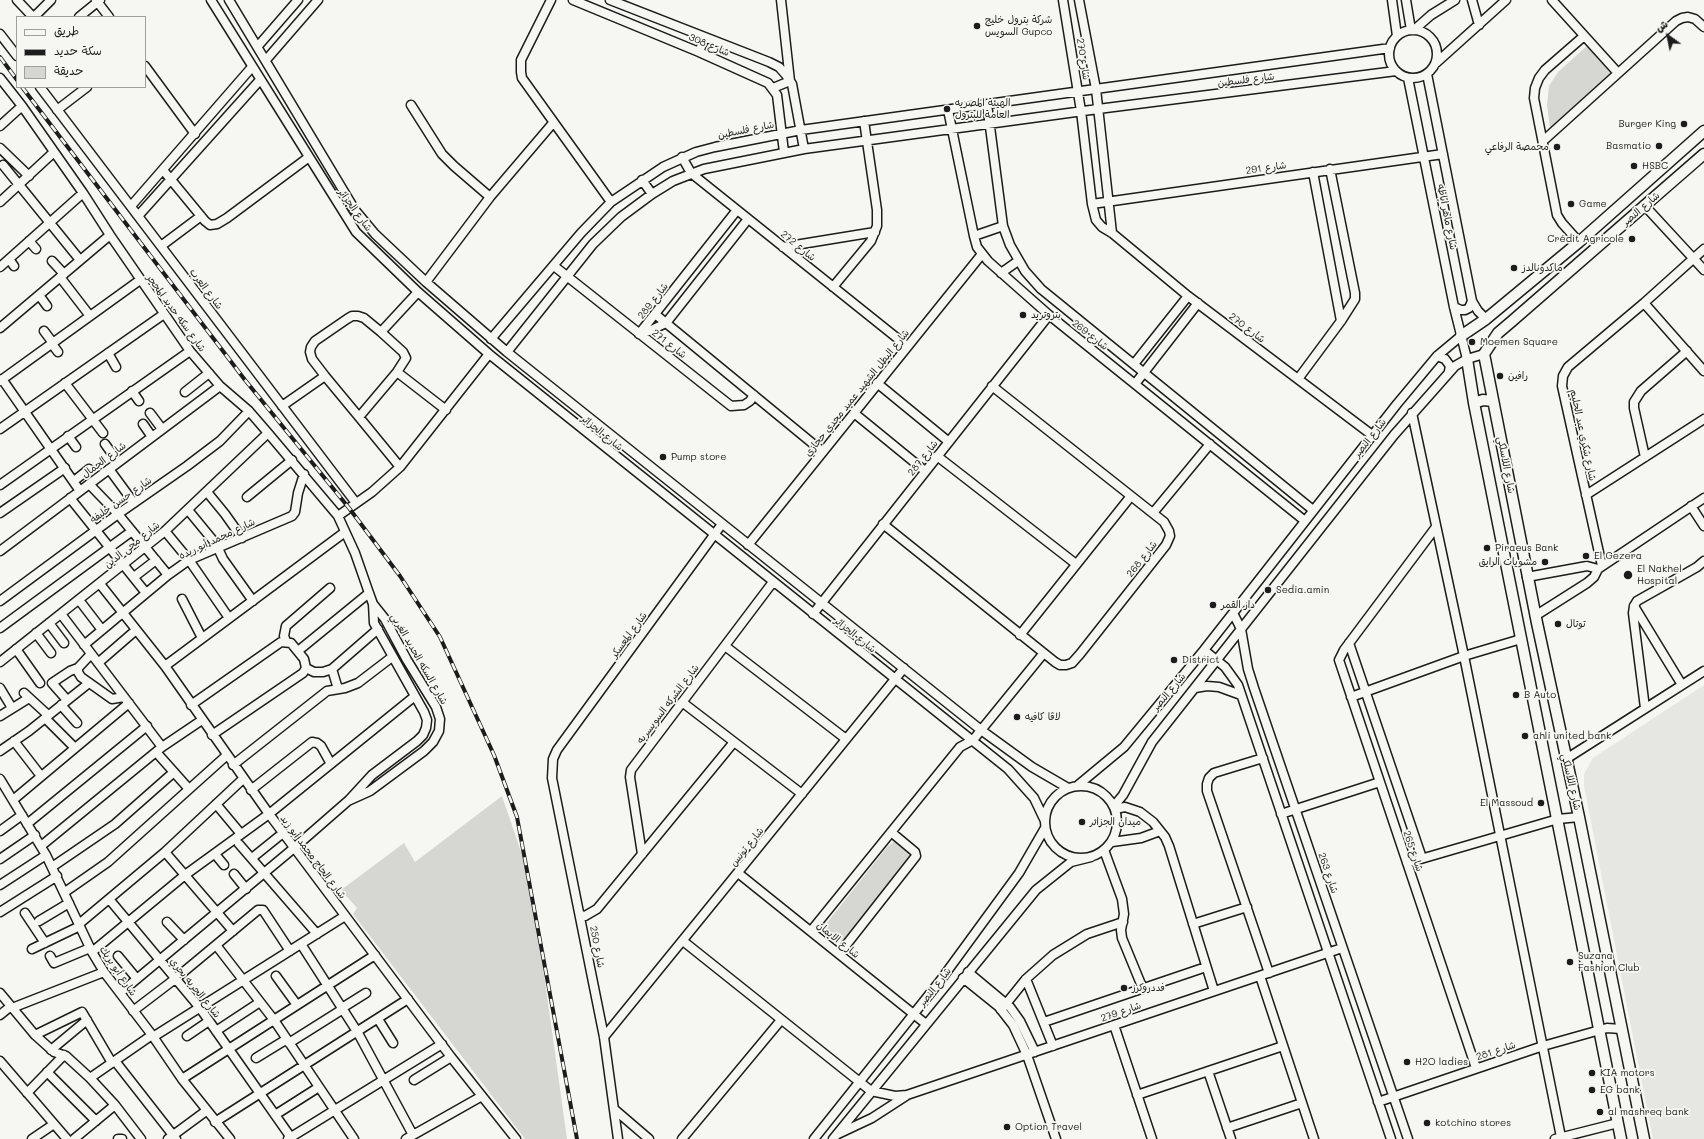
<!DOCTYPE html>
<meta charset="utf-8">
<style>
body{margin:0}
#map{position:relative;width:1704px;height:1139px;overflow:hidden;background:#f6f6f2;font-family:Mali,"Playpen Sans Arabic",sans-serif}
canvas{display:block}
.legend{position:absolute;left:16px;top:16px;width:130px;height:72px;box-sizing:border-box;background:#f6f6f2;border:1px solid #9f9f9c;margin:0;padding:5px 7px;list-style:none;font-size:12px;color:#1c1c1c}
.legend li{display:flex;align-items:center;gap:8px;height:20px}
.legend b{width:20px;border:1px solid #9f9f9c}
.north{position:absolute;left:1648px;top:16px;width:40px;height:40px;-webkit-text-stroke:3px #f6f6f2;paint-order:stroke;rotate:327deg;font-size:11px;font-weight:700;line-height:16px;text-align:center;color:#1c1c1c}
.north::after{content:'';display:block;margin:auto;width:14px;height:18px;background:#1c1c1c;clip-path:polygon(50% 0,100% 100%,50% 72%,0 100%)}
</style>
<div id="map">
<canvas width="1704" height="1139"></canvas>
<ul class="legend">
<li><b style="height:5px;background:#f6f6f2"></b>طريق</li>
<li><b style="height:5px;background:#1c1c1c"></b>سكة حديد</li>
<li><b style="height:11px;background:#d6d6d2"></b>حديقة</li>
</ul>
<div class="north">ش</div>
</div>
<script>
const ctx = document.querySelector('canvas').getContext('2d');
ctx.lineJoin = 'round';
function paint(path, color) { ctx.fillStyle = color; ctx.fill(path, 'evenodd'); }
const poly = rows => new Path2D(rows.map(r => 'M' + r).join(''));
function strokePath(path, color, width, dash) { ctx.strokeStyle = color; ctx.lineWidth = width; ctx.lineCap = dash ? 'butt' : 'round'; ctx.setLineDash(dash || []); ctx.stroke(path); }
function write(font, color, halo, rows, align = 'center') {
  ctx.font = font + ' Mali,"Playpen Sans Arabic",sans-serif'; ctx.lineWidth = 3.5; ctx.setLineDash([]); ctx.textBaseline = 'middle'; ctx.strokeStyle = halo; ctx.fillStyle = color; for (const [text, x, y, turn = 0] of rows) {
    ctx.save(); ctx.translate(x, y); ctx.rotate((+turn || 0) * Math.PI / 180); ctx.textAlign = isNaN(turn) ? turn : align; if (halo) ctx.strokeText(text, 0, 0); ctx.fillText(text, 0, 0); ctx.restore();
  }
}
paint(poly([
 [1704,685,1704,1139,1653,1139,1584,786,1584,774,1593,758]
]), '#e6e6e2');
paint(poly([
 [1587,46,1611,74,1550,129,1547,105,1549,86,1558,72],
 [502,796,531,881,567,1139,525,1139,353,914,357,908,341,890,404,843,415,862],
 [895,841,914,854,847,939,844,941,837,940,828,933,826,924,887,847]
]), '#d6d6d2');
const minor = poly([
 [17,0,33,17],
 [96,0,109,17],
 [211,0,356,232,418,292,489,354,1008,769,1034,798,1045,821],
 [229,0,355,210,375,234,426,282,507,352,981,730,1032,767,1068,788],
 [551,0,521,60,521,72,522,78,611,202],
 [573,0,699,52,768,83,777,95,784,152],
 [610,0,769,62,779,67,786,75,792,84,804,149],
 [1063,0,1081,111,1092,204,1096,220,1102,227,1112,233,1188,296,1372,435],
 [1079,0,1096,89,1112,233],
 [1392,0,1397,36],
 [1406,0,1411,30],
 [1472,0,1479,25],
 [1552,0,1618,73],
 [34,17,51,0],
 [79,17,100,0],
 '1389 54a24 24 0 1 1 48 0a24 24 0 1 1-48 0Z',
 [1414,30,1431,15,1455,0],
 [0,34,17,56],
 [258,46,298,0],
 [699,52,705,37],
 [266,60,318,0],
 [1436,63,1506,0],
 [145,66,195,134],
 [1427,74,1472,301,1478,311,1486,319],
 [0,78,22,106,83,193,110,235,190,351,220,386,249,411,268,433,338,516,355,553,369,593,373,604,374,623,424,712,427,720,426,728,423,735,417,741,372,775,349,800,294,848,120,993],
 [1408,78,1454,307,1467,359],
 [40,87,356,503],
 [773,88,790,81,781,0],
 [987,104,1003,226,1010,245,1025,271,1041,289,1313,510],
 [411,105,442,154,454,166,490,197],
 [57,110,87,87],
 [948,110,974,236,977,247,988,261,1049,315,1305,521],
 [0,126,22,106],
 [1543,141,1676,21,1682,18,1688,17,1695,19,1704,27],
 [0,148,29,176],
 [682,157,691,173,907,346],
 [3,165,80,260],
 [163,170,205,221,210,225,217,224,227,218,309,157],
 [1313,172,1341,321],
 [642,180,652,194],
 [0,202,54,152],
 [1092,204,1443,154],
 [1644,205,1704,270],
 [131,206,252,67],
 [138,216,260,80],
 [974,236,1003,226],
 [29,241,36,249],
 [1579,242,1562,223,1557,215,1534,98,1535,88,1539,78,1545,70,1584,36],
 [161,246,201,216],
 [783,247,875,232],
 [9,259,14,266],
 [52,261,64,274],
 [554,266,731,406,744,405,750,401,754,395],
 [0,267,83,193],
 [1001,273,1018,261],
 [60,277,90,316],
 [426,282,490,197,553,123],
 [833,287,871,241,877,226,877,210,864,121],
 [39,295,47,306],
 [1644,303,1704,371],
 [1454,307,1461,310,1465,310,1469,308,1472,301],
 [655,314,823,452],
 [0,328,110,235],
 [44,331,53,343],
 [381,332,418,292],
 [639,334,649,331,666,323,748,219],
 [639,334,737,210],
 [491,339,581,233,611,202,663,167,696,152,715,147,801,130,1390,48],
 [52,344,58,352],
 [507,352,593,244,621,217,652,194,673,181,704,169,804,149,1098,109,1396,71],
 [108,353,116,367],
 [1437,356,1445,359,1450,366,1449,371],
 [1134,364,1188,296],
 [397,372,446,410],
 [2,379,80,491],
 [1298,379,1341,321,1355,299,1355,293,1330,169],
 [0,381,140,280],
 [65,383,103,433],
 [877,383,949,442],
 [1135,384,1198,303],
 [132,391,139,401],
 [185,392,209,373],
 [282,406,325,376],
 [150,413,162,429],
 [854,413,925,471],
 [1412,413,1464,656,1561,1137],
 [359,417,397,372,406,358,403,352,381,332,364,318,358,316,352,316,347,319,315,341,311,347,310,352,312,359,325,376,359,417,400,467],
 [143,424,152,437],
 [0,429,164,314],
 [68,436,76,447],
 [105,444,118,462],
 [937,456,1076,564],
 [1645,457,1634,408,1634,402,1641,391,1687,351],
 [109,469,134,503],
 [74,481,89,469],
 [89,484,118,514,168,575],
 [0,485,190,351],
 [207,492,225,514,242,538],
 [1586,495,1704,419],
 [247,497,292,460],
 [70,498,146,593],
 [1691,506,1704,526],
 [188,510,216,544,223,559,253,601],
 [0,513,65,468],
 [1153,513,1210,444],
 [338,516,372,492,400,467,489,354],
 [883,524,1055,662,1060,665,1066,665,1072,663,1080,654,1166,545,1170,536,1169,531,1164,522,992,386],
 [1436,527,1344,650,1339,660,1476,1068],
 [165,531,189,560,229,618],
 [748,545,982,254],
 [0,551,220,386],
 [1602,566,1562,386,1563,376,1568,367,1644,303,1704,249],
 [134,577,156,560],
 [1527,577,1587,566,1598,569],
 [100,584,165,666,269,814,451,1057,516,1139],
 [182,599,202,638],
 [79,600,102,630],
 [0,601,118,514,187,466,220,441,249,411],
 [1634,606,1682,685],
 [1233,613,1241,629,1248,669,1254,688,1408,1139],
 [61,614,162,747],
 [813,614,1049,315],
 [1535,616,1587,583,1594,577,1598,569,1704,498],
 [49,623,64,643],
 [0,628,132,531],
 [36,633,51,653],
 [1020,635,1131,496],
 [286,641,284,636,286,626,330,588],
 [1349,643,1422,858],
 [84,645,168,575,189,560,292,516,295,512,298,493,304,474],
 [725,646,846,739],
 [16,649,40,683],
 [1204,650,1225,667,1238,685,1391,1139],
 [298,651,369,593],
 [91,654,78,668,78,672,81,677,112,699,124,697],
 [0,662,165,531,268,433],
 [98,663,136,630],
 [165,666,345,532],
 [306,668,314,672,323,672,332,669,378,629],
 [332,669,338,689],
 [0,688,12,708],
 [1195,688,1207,686,1219,687,1241,695],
 [24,693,48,715],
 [1351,697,1464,656,1521,639],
 [67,700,52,683,70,671,78,668],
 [682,702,802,794],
 [61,705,77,723],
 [191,705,281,642,291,643,304,659,306,668,303,673,212,735],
 [1645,708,1633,613,1634,606,1637,601,1697,567,1704,561],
 [0,716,29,698],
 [45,718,75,748],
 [14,741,41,776],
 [0,751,29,731,89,683],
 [156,752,189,789],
 [1263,758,1214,773,1209,778,1207,784,1207,791,1269,973],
 [1566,759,1704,671],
 [233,765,327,691,345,688,358,683,392,657],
 [0,779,46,855,92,952,104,972,152,1035,182,1079,230,1139],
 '1045 822a36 36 0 1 1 72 0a36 36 0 1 1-72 0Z',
 [1077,786,1124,747,1204,650,1397,404,1437,356,1461,336],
 [251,790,312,742,317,743,321,746,331,764],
 [13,800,129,703],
 [350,800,370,791,424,751,433,742,439,731,440,719,436,707,407,660,385,619,373,604],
 [216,804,241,834],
 [1114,806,1123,795,1152,742,1394,435,1455,366,1467,359,1484,354],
 [1115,809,1125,807,1140,812,1153,822,1165,837,1169,846,1214,991],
 [1281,814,1380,782],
 [27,824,147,726],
 [0,831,22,815],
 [1112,842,1141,838,1160,831],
 [239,844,317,934],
 [41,846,162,747,202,720],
 [1104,850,1122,899,1124,914,1121,930,1122,938,1143,989],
 [165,852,233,931],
 [215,854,224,865],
 [642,854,630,777,631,770,773,582],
 [252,858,283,833],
 [0,859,35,835],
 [1407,863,1558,819,1579,817],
 [52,867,115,824,174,772],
 [738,873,926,1024],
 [234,874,246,889],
 [0,885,46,855],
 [65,892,108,862,226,756],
 [109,899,200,1008,292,1139],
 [0,912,57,876],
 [25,913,45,943],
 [580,915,585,916,597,909,734,742],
 [39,921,69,903],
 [167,922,184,940],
 [79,924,165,852,243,779],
 [1193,924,1247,907],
 [811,931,960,747,973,740,1043,654],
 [683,941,871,1091,895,1096,907,1095,1342,948],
 [301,944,358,1033,413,1135],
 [216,945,274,1020,354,1139],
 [32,949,80,926],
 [92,952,185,875,269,814,415,696],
 [839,954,916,856,915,852,891,832],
 [50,956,54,963,90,948],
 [118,956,137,979],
 [968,972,1010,1007,1020,1021,1035,1052],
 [276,976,297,1005],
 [1260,976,1314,1139],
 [963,978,999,1007,1013,1025,1027,1055,1056,1139],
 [1026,979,1053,1046],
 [0,993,35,1035,54,1052,66,1056,90,1078,115,1105,141,1139],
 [12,1008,104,972],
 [342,1008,366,993],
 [1001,1010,1026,979,1053,955,1087,934,1123,922],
 [133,1011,175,979,258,910,263,910,290,951],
 [0,1015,11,1006],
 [378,1019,393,1043],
 [1044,1022,1206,967],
 [1114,1025,1152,1139],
 [216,1031,260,1002],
 [35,1035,82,1012,112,1063],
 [187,1036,209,1021],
 [153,1037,345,916],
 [604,1037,904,668],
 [289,1043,343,1009],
 [51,1050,87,1020],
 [256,1058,287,1039],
 [0,1061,67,1139],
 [115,1061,176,1139],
 [1208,1071,1231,1139],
 [47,1072,96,1121],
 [90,1078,152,1035],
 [182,1079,375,955],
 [414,1080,451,1057],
 [27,1093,64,1055],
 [1137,1095,1283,1046],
 [1378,1102,1543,1046,1607,1028,1621,1029],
 [614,1109,649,1139],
 [275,1115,319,1087],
 [215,1122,408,999],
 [1227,1128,1302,1103],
 [838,1134,872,1118,906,1096],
 [32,1139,54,1124],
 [74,1139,115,1105],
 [118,1139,122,1139],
 [168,1139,206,1111],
 [288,1139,442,1044],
 [406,1139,482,1096],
 [618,1139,604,1037,552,778,553,759,557,750,722,524],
 [682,1139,781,1020],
 [814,1139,940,981,1019,873,1045,828],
 [833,1139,1036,890,1071,862,1091,857],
 [1555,1139,1618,1123]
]);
const major = poly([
 [1461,336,1486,319,1579,242,1704,131],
 [1467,359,1474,403,1621,1139],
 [1474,403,1483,400,1493,401],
 [1644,1139,1579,817,1537,623,1484,354,1498,333,1511,322,1704,154]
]);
strokePath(minor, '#1c1c1c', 11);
strokePath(major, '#1c1c1c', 13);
strokePath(minor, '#f6f6f2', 8);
strokePath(major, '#f6f6f2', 10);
const rail = poly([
 [0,57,17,80],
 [22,87,245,380,349,508,400,576,440,637,494,755,517,817,577,1139]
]);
strokePath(rail, '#1c1c1c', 4);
strokePath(rail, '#f6f6f2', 2.5, [8]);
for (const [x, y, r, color] of [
 [977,26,4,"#1c1c1c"],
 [947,109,4,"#1c1c1c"],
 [1684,124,4,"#1c1c1c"],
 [1659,146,4,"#1c1c1c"],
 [1557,147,4,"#1c1c1c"],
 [1634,166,4,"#1c1c1c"],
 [1571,204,4,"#1c1c1c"],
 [1632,239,4,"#1c1c1c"],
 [1514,268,4,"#1c1c1c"],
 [1023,315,4,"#1c1c1c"],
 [1472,342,4,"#1c1c1c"],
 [1500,376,4,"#1c1c1c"],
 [663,457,4,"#1c1c1c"],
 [1487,548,4,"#1c1c1c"],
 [1586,556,4,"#1c1c1c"],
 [1545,562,4,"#1c1c1c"],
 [1628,575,5,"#1c1c1c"],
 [1268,590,4,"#1c1c1c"],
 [1213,605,4,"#1c1c1c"],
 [1558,624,4,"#1c1c1c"],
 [1174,660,4,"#1c1c1c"],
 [1516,695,4,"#1c1c1c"],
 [1017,717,4,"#1c1c1c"],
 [1525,736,4,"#1c1c1c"],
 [1541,803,4,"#1c1c1c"],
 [1082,822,4,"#1c1c1c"],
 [1570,962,4,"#1c1c1c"],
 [1124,988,4,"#1c1c1c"],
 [1407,1062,4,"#1c1c1c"],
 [1592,1073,4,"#1c1c1c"],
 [1592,1090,4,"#1c1c1c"],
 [1600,1112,4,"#1c1c1c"],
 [1427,1123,4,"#1c1c1c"],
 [1007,1127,4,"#1c1c1c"]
]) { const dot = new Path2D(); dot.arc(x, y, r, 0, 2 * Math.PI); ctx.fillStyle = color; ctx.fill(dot); strokePath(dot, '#f6f6f2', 1.5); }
write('10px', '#1c1c1c', '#f6f6f2', [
 ["شركة بترول خليج",985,20],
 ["السويس Gupco",985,32],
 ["الهيئة المصريه",955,103],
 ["العامة للبترول",955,115],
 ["Burger King",1676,124,"right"],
 ["Basmatio",1651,146,"right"],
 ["محمصة الرفاعي",1549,147,"right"],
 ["HSBC",1642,166],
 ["Game",1579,204],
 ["Crédit Agricole",1624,239,"right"],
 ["ماكدونالدز",1522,268],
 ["بتروتريد",1031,315],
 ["Moemen Square",1480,342],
 ["رافين",1508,376],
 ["Pump store",671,457],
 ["Piraeus Bank",1495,548],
 ["El Gezera",1594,556],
 ["مشويات الرايق",1537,562,"right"],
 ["El Nakhel",1637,569],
 ["Hospital",1637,581],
 ["Sedia.amin",1276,590],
 ["دار القمر",1221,605],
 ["توتال",1566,624],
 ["District",1182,660],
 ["B Auto",1524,695],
 ["لاڤا كافيه",1025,717],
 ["ahli united bank",1533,736],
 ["El Massoud",1533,803,"right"],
 ["ميدان الجزائر",1090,822],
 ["Suzana",1578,956],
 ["Fashion Club",1578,968],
 ["فددروكرز",1132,988],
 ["H2O ladies",1415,1062],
 ["KIA motors",1600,1073],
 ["EG bank",1600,1090],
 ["al mashreq bank",1608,1112],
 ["kotchino stores",1435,1123],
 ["Option Travel",1015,1127]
], 'left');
write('10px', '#1c1c1c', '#f6f6f2', [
 ["شارع 308",709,45,23],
 ["شارع 270",1083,59,81],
 ["شارع فلسطين",1246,80,-7],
 ["شارع فلسطين",746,130,-11],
 ["شارع 291",1266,168,-8],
 ["شارع النصر",1641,209,-41],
 ["شارع الجزائر",355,210,54],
 ["شارع ماهر اباظه",1447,217,79],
 ["شارع 272",798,246,39],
 ["شارع العرب",206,289,53],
 ["شارع 289",653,301,-52],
 ["شارع سكه حديد المحجر",176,313,54],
 ["شارع 270",1247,328,37],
 ["شارع 269",1090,335,38],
 ["شارع 271",669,344,38],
 ["شارع البطل الشهيد عميد مجدي حجازي",857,393,-51],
 ["شارع الجزائر",602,433,39],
 ["شارع شكري عبد الحليم",1583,435,78],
 ["شارع النصر",1370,438,-52],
 ["شارع 287",923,458,-52],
 ["شارع الجمال",104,460,-37],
 ["شارع اللاسلكي",1506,465,79],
 ["شارع حسن خليفه",121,500,-35],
 ["شارع محمد أبو ريده",217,539,-25],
 ["شارع محى الدين",132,545,-39],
 ["شارع 268",1142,559,-52],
 ["شارع المعسكر",629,635,-54],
 ["شارع الجزائر",855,635,39],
 ["شارع السكه الحديد الغربي",419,659,60],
 ["شارع النصر",1169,692,-50],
 ["شارع الشركه السويسريه",668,704,-53],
 ["شارع اللاسلكي",1571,782,77],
 ["شارع تونس",747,847,-51],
 ["شارع 265",1413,851,71],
 ["شارع الحاج محمد أبو زيد",313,857,53],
 ["شارع 263",1328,873,71],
 ["شارع الايمان",838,940,39],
 ["شارع 250",597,947,79],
 ["شارع أبو بريك",118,971,56],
 ["شارع النصر",935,987,-52],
 ["شارع الحريه بحري",195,988,51],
 ["شارع 279",1121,1012,-19],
 ["شارع 281",1496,1051,-18]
]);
</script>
